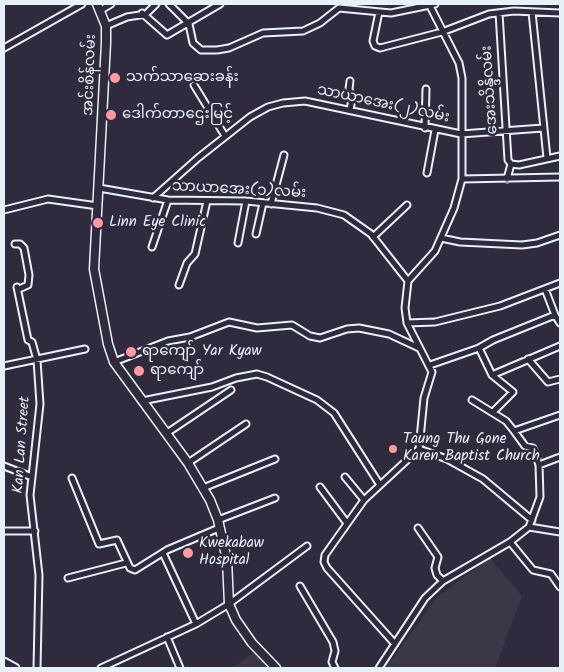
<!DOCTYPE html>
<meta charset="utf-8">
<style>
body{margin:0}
#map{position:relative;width:564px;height:672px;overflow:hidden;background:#2f2a3d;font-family:Kalam,sans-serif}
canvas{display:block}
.frame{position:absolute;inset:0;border:5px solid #e8f1f8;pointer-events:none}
</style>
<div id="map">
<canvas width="564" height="672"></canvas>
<div class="frame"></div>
</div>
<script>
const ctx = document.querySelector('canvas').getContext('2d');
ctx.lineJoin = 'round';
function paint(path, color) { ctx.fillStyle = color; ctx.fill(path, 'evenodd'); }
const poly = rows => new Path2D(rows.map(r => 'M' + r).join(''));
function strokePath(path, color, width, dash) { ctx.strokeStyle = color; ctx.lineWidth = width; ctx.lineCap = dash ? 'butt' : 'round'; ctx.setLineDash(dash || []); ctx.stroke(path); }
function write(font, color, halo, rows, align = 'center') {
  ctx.font = font + ' Kalam,"Noto Sans Myanmar",sans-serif'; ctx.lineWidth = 5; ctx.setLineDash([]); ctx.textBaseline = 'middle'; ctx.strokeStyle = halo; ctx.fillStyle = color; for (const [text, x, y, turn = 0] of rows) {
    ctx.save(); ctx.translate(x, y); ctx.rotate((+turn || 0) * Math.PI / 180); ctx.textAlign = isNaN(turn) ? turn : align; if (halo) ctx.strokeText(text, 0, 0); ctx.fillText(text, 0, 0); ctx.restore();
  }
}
paint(poly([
 [490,558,522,596,495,668,386,668,437,597],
 [254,652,268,668,233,668]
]), '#3b3749');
const minor = poly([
 [169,4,189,24,193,43,201,50,217,50,229,48,263,33,303,31,320,23,339,8,391,13,435,4],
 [101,10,111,4],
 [379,12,373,41,375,46,380,48,442,32,489,14,514,11,560,13],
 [532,12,547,158],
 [142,13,167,35,220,4],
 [499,13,508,160,511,164],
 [106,26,127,17,146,14,156,4],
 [4,48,82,4],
 [194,85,225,136],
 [350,110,352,99,349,89,350,81],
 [425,128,426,89],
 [511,164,519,165,560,156],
 [427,173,435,130],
 [462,179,560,177],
 [507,179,511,164],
 [99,188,168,200,246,201,317,208,344,215,371,234,408,281],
 [153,198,198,158,250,117,268,107,283,103,305,101,461,134,543,128],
 [271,204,284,155],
 [4,210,48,199,98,206],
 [256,234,263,203],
 [373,237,407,205],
 [441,238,460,242,522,245,537,243,560,235],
 [238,243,246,201],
 [15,244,20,244,24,248,29,275,28,285,19,289],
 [152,247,168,200],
 [408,281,435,251,454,208,462,179,462,78,459,63,429,4],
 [408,281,405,308,407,323,432,372,424,398,419,449],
 [179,285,187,263,195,254,207,201],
 [17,287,28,340,32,342,37,360,40,404,30,495,39,575,37,668],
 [545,289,555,315],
 [407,323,435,322,500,306,560,283],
 [479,348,493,340,555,315,560,323],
 [528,359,548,382,560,379],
 [114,362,168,341,190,337,229,322,257,328,292,325,310,336,320,338,347,329,359,328,389,334,419,348],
 [430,365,479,348,492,375,513,392,493,412],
 [4,366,85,349],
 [492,375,560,346],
 [472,400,506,421,514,431,560,415],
 [142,401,212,387,236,378,257,374,267,377,317,400,334,413,380,485],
 [167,433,231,390],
 [419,449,447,459,483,479,532,520],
 [188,463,246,424],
 [539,465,560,457],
 [4,466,32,477],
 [345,477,364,500],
 [72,478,99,544,117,540,130,568,135,570,167,550,219,528],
 [320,487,346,522],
 [203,488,275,459],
 [218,520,275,498],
 [529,527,560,532],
 [418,528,438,557,435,568,437,575,443,581],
 [4,531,35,531],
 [510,542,533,570,551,574,560,587],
 [163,553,196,624],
 [68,578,126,563],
 [300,586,333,642,335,651,332,662,335,668],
 [167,637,180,668],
 [395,644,327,568,324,562,325,555,364,500,419,449],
 [101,668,196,624,229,604,307,546],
 [379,668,425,598,443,581,510,542,529,527,540,497,539,465,533,448,525,446,514,431]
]);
const secondary = poly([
 [4,662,15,668]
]);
const primary = poly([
 [97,4,106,26,106,43,94,269,108,344,114,362,188,463,210,500,218,520,227,560,229,604,236,620,252,643,276,668]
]);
strokePath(minor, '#e8f1f8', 9);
strokePath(secondary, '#e8f1f8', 11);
strokePath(primary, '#e8f1f8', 11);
strokePath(minor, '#2f2a3d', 5);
strokePath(secondary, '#2f2a3d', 7);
strokePath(primary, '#2f2a3d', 8);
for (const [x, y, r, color] of [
 [115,78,6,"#ff9aa2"],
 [111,115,6,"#ff9aa2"],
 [98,223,6,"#ff9aa2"],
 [131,352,6,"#ff9aa2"],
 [139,371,6,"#ff9aa2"],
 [393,449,5,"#ff9aa2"],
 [188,553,6,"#ff9aa2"]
]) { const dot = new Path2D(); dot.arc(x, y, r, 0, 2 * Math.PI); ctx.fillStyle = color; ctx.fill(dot); strokePath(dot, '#2f2a3d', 2); }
write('15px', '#e8f1f8', '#2f2a3d', [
 ["အင်းစိန်လမ်း",91,75,-88],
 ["အေးသိန္ဒိလမ်း",491,90,-94],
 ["သာယာအေး(၂)လမ်း",383,105,12],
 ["သာယာအေး(၁)လမ်း",239,191,3],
 ["Kan Lan Street",23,445,-86]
]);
write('15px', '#e8f1f8', '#2f2a3d', [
 ["သက်သာဆေးခန်း",126,78],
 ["ဒေါက်တာဌေးမြင့်",122,115],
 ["Linn Eye Clinic",109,223],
 ["ရာကျော် Yar Kyaw",142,352],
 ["ရာကျော်",150,371],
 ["Taung Thu Gone",403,440],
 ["Karen Baptist Church",403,457],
 ["Kwekabaw",199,544],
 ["Hospital",199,561]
], 'left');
</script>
